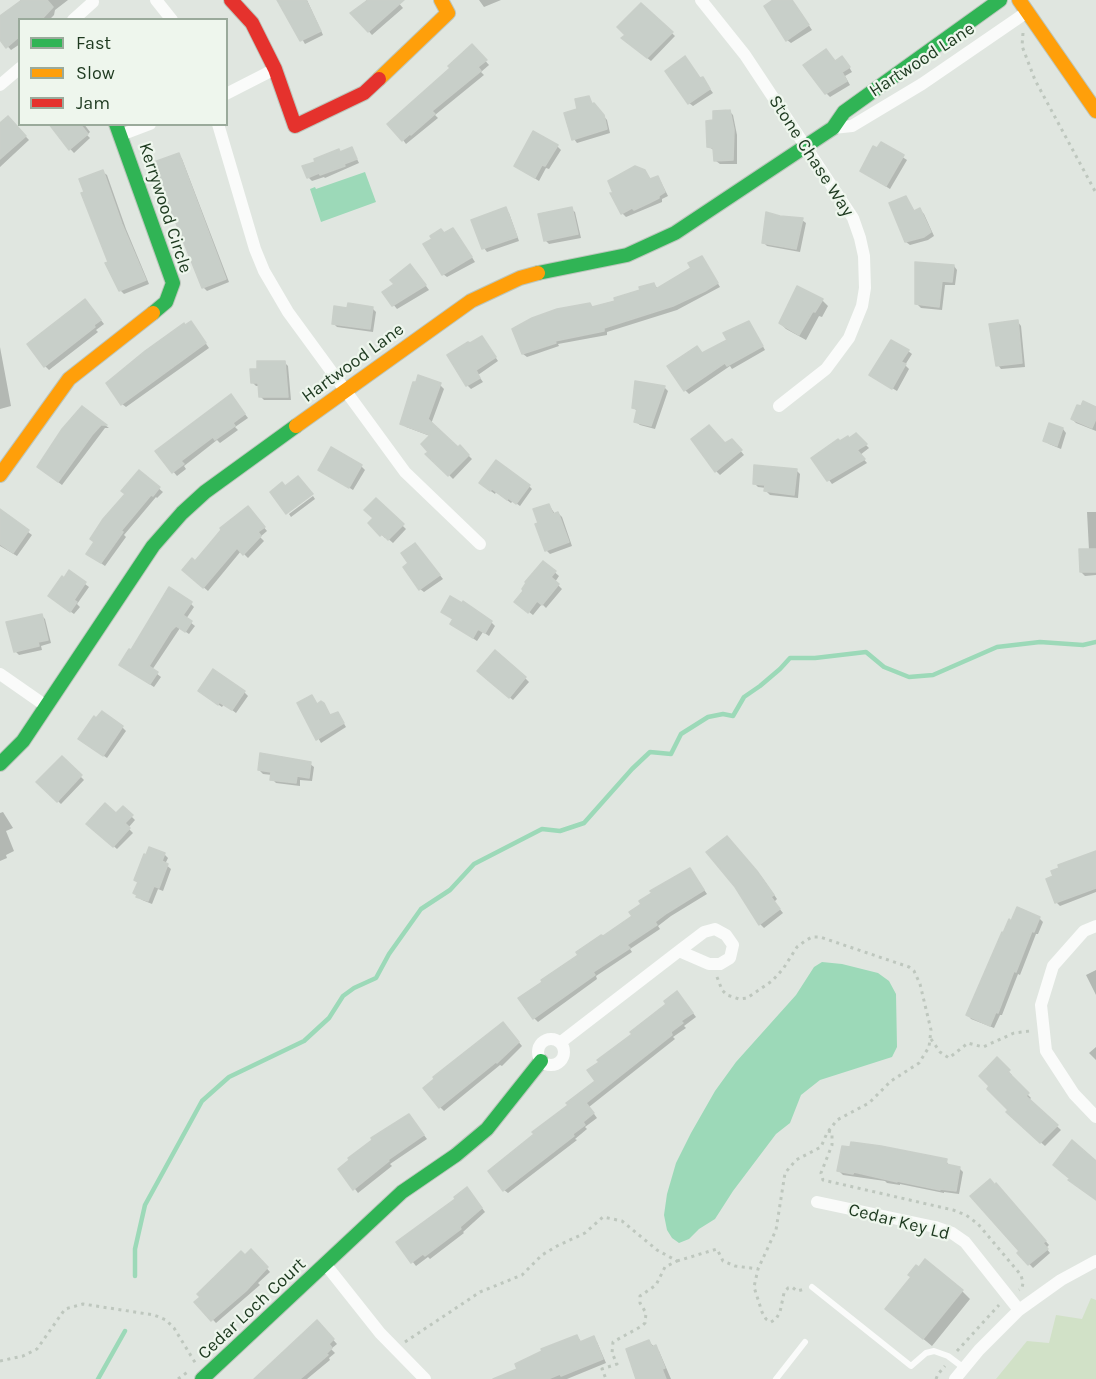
<!DOCTYPE html>
<style>
body{margin:0}
#map{position:relative;width:1096px;height:1379px;overflow:hidden;background:#e0e6e0;font-family:Karla,sans-serif}
canvas{display:block}
.legend{position:absolute;left:18px;top:18px;width:210px;height:108px;box-sizing:border-box;background:#eef6ed;border:2px solid #9aaa9b;margin:0;padding:8px 10px;list-style:none;font-size:18px;color:#1d391f}
.legend li{display:flex;align-items:center;gap:12px;height:30px}
.legend b{width:30px;border:2px solid #9aaa9b}
</style>
<div id="map">
<canvas width="1096" height="1379"></canvas>
<ul class="legend">
<li><b style="height:8px;background:#30b455"></b>Fast</li>
<li><b style="height:8px;background:#ff9f0a"></b>Slow</li>
<li><b style="height:8px;background:#e5322d"></b>Jam</li>
</ul>
</div>
<script>
const ctx = document.querySelector('canvas').getContext('2d');
ctx.lineJoin = 'round';
function paint(path, color) { ctx.fillStyle = color; ctx.fill(path, 'evenodd'); }
const poly = rows => new Path2D(rows.map(r => 'M' + r).join(''));
function strokePath(path, color, width, dash) { ctx.strokeStyle = color; ctx.lineWidth = width; ctx.lineCap = dash ? 'butt' : 'round'; ctx.setLineDash(dash || []); ctx.stroke(path); }
function write(font, color, halo, rows, align = 'center') {
  ctx.font = font + ' Karla,sans-serif'; ctx.lineWidth = 4.5; ctx.setLineDash([]); ctx.textBaseline = 'middle'; ctx.strokeStyle = halo; ctx.fillStyle = color; for (const [text, x, y, turn = 0] of rows) {
    ctx.save(); ctx.translate(x, y); ctx.rotate((+turn || 0) * Math.PI / 180); ctx.textAlign = isNaN(turn) ? turn : align; if (halo) ctx.strokeText(text, 0, 0); ctx.fillText(text, 0, 0); ctx.restore();
  }
}
paint(poly([
 [1091,1298,1096,1300,1096,1379,996,1379,1027,1341,1049,1343,1056,1315,1082,1319]
]), '#d1e1c7');
paint(poly([
 [365,172,376,202,321,222,310,189,315,187,316,189],
 [822,962,842,964,878,973,889,981,896,994,897,1047,892,1057,820,1080,801,1095,790,1123,776,1134,733,1191,715,1219,699,1229,689,1239,679,1243,672,1238,667,1230,664,1215,667,1194,676,1163,691,1133,715,1091,736,1062,796,995,814,967]
]), '#9cd9b8');
paint(poly([
 [21,0,68,0,55,10,54,15,49,20,20,20,20,44,11,50,0,38,0,21,2,16],
 [279,0,307,0,323,35,305,44],
 [367,0,396,0,403,8,372,35,353,13],
 [479,0,501,0,484,7],
 [776,0,792,0,812,30,791,43,787,40],
 [641,5,675,36,651,61,627,42,627,35],
 [472,46,489,65,481,72,484,75,435,115,438,118,406,144,403,140,452,68],
 [835,62,846,62,852,72,845,76,850,85,830,97,826,93],
 [702,78,713,93,693,106,689,103],
 [588,98,607,120,610,133,577,143,574,139,579,110],
 [729,111,733,115,737,135,737,164,720,164,716,161,715,151,709,147,715,121],
 [8,118,29,140,0,167,0,125],
 [56,124,84,124,90,132,87,135,90,138,74,153,61,139],
 [882,144,907,160,890,189,866,174],
 [557,146,561,150,549,169,546,168,539,181,515,166],
 [352,149,359,163,325,178,324,177,312,181,308,177,341,154],
 [179,155,182,159,229,282,207,291,203,287],
 [644,171,651,180,657,178,661,182,668,196,662,199,662,202,626,217,622,213],
 [103,172,107,175,126,229,149,284,124,294,120,290,110,263],
 [906,198,915,212,920,210,924,214,934,236,928,240,910,245,906,242],
 [505,209,509,213,519,241,487,252,484,248],
 [571,209,575,212,581,238,549,244,545,240],
 [802,220,806,223,800,252,767,246,763,242],
 [456,233,475,262,447,277,443,274],
 [705,262,720,287,677,310,607,332,607,335,558,344,559,346,527,357,523,354,514,329,590,304,593,308,617,302,654,284,658,289],
 [954,266,957,270,955,285,945,285,942,310,921,308,917,304],
 [414,270,429,290,397,309,384,293],
 [798,288,822,300,828,306,822,317,819,316,806,340,786,329,780,323],
 [89,305,104,324,96,330,98,332,49,370,45,366],
 [372,308,376,312,373,332,337,327,333,323,348,310],
 [1018,322,1021,326,1025,367,1001,369,998,365],
 [194,327,209,348,126,407,122,404],
 [752,327,765,350,732,369,730,366,689,394,685,390,703,355],
 [482,337,498,361,478,375,483,382,471,389,467,385,470,345],
 [0,347,11,406,0,409],
 [908,351,912,354,905,365,909,369,897,391,871,375],
 [284,362,288,366,291,400,264,400,260,396,260,386,256,386,252,382],
 [636,383,665,388,668,391,655,429,640,425,636,422,637,411,633,407],
 [440,385,444,389,431,424,458,450,460,447,472,459,453,479,428,454,430,452,430,436,406,427,402,423],
 [234,400,248,418,235,427,238,430,220,443,217,440,184,466,186,469,177,476,157,452],
 [82,408,109,428,105,428,62,485,42,470],
 [1096,409,1096,431,1076,423,1072,419],
 [1050,425,1063,429,1066,433,1061,449,1049,444,1045,441],
 [856,435,869,448,860,455,867,463,832,484,829,480,841,443,849,440],
 [735,444,744,455,720,475,716,471,725,445],
 [361,466,365,470,353,490,320,469],
 [796,470,800,474,798,498,770,495,766,491,766,488,758,487,754,483],
 [139,472,163,492,157,498,156,497,124,535,126,537,105,566,92,557],
 [529,486,532,489,520,506,513,501,511,503,496,492,495,494,485,487],
 [313,496,315,499,291,517,289,514],
 [376,500,406,529,393,543,386,537,385,538,370,523,375,518],
 [549,505,555,514,558,513,562,517,572,546,550,554,546,550,540,524],
 [0,511,32,535,17,556,0,546],
 [251,512,267,531,260,537,264,541,248,558,241,551,208,591,188,574,195,563],
 [1087,512,1096,512,1096,575,1085,576,1081,572,1089,550],
 [419,549,443,579,424,592,420,589],
 [544,563,559,576,555,582,562,589,546,608,542,604,533,615,520,605],
 [69,572,89,587,77,604,80,607,74,614,54,600],
 [191,604,194,607,186,619,195,626,189,634,180,628,152,670,161,677,154,687,125,668,132,652],
 [443,612,491,622,495,626,489,636,483,632,477,641,456,627,452,624,454,620],
 [41,615,45,619,51,643,41,646,42,650,19,655,15,651],
 [483,675,525,678,529,682,513,700],
 [244,692,248,696,236,713,224,704,222,707,203,694],
 [312,697,318,705,323,704,331,716,340,717,346,727,321,743,299,704],
 [122,727,126,731,107,758,84,742],
 [62,758,84,780,61,804,38,782],
 [310,764,314,767,312,781,300,780,300,786,276,783,272,779,272,775,263,774,259,770],
 [123,808,135,820,128,828,133,833,117,849,92,827,116,816],
 [3,812,13,828,6,831,14,851,6,855,7,858,0,861,0,813],
 [727,838,761,876,777,899,774,902,783,913,764,928,760,924],
 [164,854,168,858,165,864,171,869,163,891,158,889,152,904,142,900,135,893,139,883,136,880],
 [1096,856,1096,892,1060,906,1056,902],
 [693,874,707,894,671,916,658,926,660,929,630,949,632,952,596,976,597,979,538,1022,534,1018,520,999],
 [1039,918,1043,922,1038,934,1036,934,1020,975,1018,974,1002,1015,1000,1015,994,1028,971,1019,968,1015],
 [1096,970,1096,995,1086,975],
 [681,997,696,1017,684,1026,686,1028,673,1037,675,1039,589,1107,597,1118,585,1127,587,1129,575,1139,577,1140,508,1193,504,1190,570,1106],
 [506,1027,522,1046,502,1066,500,1065,444,1111,440,1107],
 [1096,1047,1096,1060,1089,1053],
 [997,1060,1012,1075,1010,1077,1031,1098,1029,1100,1061,1130,1045,1146,1018,1122,989,1089],
 [412,1120,427,1139,390,1164,392,1166,358,1193,340,1169],
 [851,1149,946,1160,949,1166,959,1168,963,1172,959,1194,944,1192,944,1193,900,1184,900,1185,887,1183,885,1181,843,1175,839,1171],
 [995,1186,1000,1189,1049,1245,1046,1248,1050,1253,1033,1268,1019,1253,1021,1251],
 [470,1193,485,1212,463,1232,464,1233,430,1259,428,1257,416,1266,398,1243],
 [251,1251,270,1272,258,1283,260,1285,216,1323,196,1302],
 [962,1291,970,1299,932,1346,887,1309],
 [317,1322,337,1344,331,1349,335,1353,329,1358,330,1360,307,1379,254,1379],
 [577,1336,582,1343,594,1338,597,1342,606,1363,567,1379,515,1379],
 [649,1342,659,1351,671,1379,638,1379]
]), '#0003');
strokePath(poly([
 [135,1276,135,1249,145,1205,202,1101,229,1077,304,1041,329,1018,343,996,354,988,376,978,389,954,421,909,450,890,474,864,542,829,560,831,584,823,632,769,650,752,671,754,681,734,708,717,723,714,733,716,744,697,760,686,780,669,790,658,815,658,866,652,884,667,909,677,933,675,997,647,1040,642,1083,645,1096,642],
 [98,1379,125,1331]
]), '#9cd9b8', 4.5);
const building = poly([
 [22,0,47,0,53,7,41,20,20,20,20,36,6,48,0,40,0,16,22,0],
 [277,0,306,0,321,31,300,41,277,0],
 [368,0,404,0,368,32,350,13,368,0],
 [773,0,792,0,809,25,786,41,764,6,773,0],
 [641,3,673,32,647,58,621,38,625,35,617,27,641,3],
 [472,44,487,60,478,67,481,71,432,111,435,114,411,135,410,134,402,141,387,124,450,68,448,66,472,44],
 [826,49,835,61,842,56,850,67,842,72,847,81,825,94,803,65,826,49],
 [685,56,700,78,703,77,710,89,688,104,665,71,685,56],
 [589,96,592,104,594,103,604,115,607,129,572,140,564,113,577,109,575,99,589,96],
 [730,110,734,130,733,160,714,161,713,148,707,147,706,121,713,120,713,111,730,110],
 [8,116,26,136,0,159,0,123,8,116],
 [49,124,80,124,88,134,69,150,49,124],
 [533,131,558,145,545,166,542,165,535,178,514,166,533,131],
 [881,142,904,155,886,186,860,171,873,146,877,148,881,142],
 [352,147,357,159,344,164,345,166,320,175,319,173,307,178,302,166,315,162,314,159,339,149,340,152,352,147],
 [179,153,226,279,202,288,154,168,156,167,154,162,179,153],
 [635,166,645,170,650,179,658,176,665,192,659,196,659,198,649,203,634,210,632,208,621,214,610,193,613,193,608,181,635,166],
 [103,170,122,224,146,280,119,291,105,263,108,262,81,193,84,192,79,179,103,170],
 [906,196,914,211,920,208,931,232,924,237,905,242,889,203,906,196],
 [506,207,517,237,482,249,471,220,506,207],
 [572,207,578,234,544,241,538,214,572,207],
 [766,212,780,216,803,218,796,249,762,243,766,212],
 [453,228,472,257,442,275,423,244,432,239,430,236,441,229,444,233,453,228],
 [702,256,718,283,705,291,673,306,604,328,604,331,555,341,556,343,522,354,512,329,532,318,557,309,590,303,592,307,615,301,614,298,640,290,639,287,654,283,656,289,691,268,688,263,702,256],
 [915,262,954,265,952,282,942,281,939,307,915,304,915,262],
 [410,264,426,285,392,306,382,292,394,284,390,280,410,264],
 [797,286,823,299,815,312,813,311,799,335,779,323,797,286],
 [85,299,101,320,94,325,95,327,44,367,27,344,85,299],
 [348,303,373,307,370,329,332,324,334,306,347,308,348,303],
 [1018,320,1022,363,996,366,989,324,1018,320],
 [191,321,206,343,121,405,106,383,145,351,184,323,185,325,191,321],
 [749,321,763,346,727,366,725,363,684,391,667,366,697,346,702,353,727,340,723,333,749,321],
 [482,336,496,357,476,370,480,378,466,386,447,355,468,342,470,343,482,336],
 [891,340,909,350,901,362,906,364,892,389,869,375,891,340],
 [257,361,285,361,288,397,259,397,258,383,251,383,250,369,257,369,257,361],
 [418,375,441,383,428,419,458,447,460,445,469,455,448,476,425,454,428,452,421,444,430,435,400,424,413,382,416,382,418,375],
 [635,381,665,386,651,426,634,422,637,409,632,408,635,381],
 [231,394,245,414,233,423,235,426,215,440,213,437,181,461,184,464,172,473,155,451,231,394],
 [1083,401,1096,407,1096,419,1092,428,1071,419,1077,405,1081,406,1083,401],
 [82,406,107,425,101,425,92,435,58,482,37,467,62,429,82,406],
 [1049,423,1063,428,1057,446,1043,441,1049,423],
 [709,425,725,443,732,439,742,450,715,472,691,439,709,425],
 [856,433,867,444,857,450,865,459,827,481,811,458,838,439,840,441,848,436,849,438,856,433],
 [331,447,362,465,349,488,318,470,331,447],
 [496,460,530,485,516,504,508,498,507,500,492,489,490,491,479,483,496,460],
 [754,465,797,469,794,495,764,491,765,485,753,484,754,465],
 [139,470,160,487,153,496,151,495,121,531,123,532,101,563,86,554,94,542,90,539,103,519,125,494,121,491,139,470],
 [298,476,313,494,286,514,270,492,282,482,285,486,298,476],
 [376,498,404,524,388,540,382,534,380,536,368,523,373,518,364,510,376,498],
 [549,504,553,514,558,512,569,542,545,551,535,524,538,523,533,509,549,504],
 [248,506,265,527,258,532,261,536,243,555,237,548,203,588,182,570,192,558,195,561,221,530,220,528,248,506],
 [0,509,29,530,13,553,0,544,0,509],
 [415,543,440,575,419,590,403,567,408,563,401,553,415,543],
 [1079,549,1096,549,1096,572,1080,572,1079,549],
 [543,561,556,571,551,577,559,584,542,605,537,601,528,613,514,602,523,591,522,589,526,583,525,582,543,561],
 [69,570,86,582,74,600,77,602,70,612,48,596,62,576,64,578,69,570],
 [169,587,192,602,183,615,192,621,185,632,176,626,171,631,149,666,158,672,150,684,119,665,129,649,131,650,169,587],
 [450,596,462,603,463,601,492,621,485,633,478,629,473,638,450,624,453,619,441,612,450,596],
 [42,614,48,640,38,642,39,646,14,652,6,622,42,614],
 [495,650,526,677,509,698,477,671,495,650],
 [213,669,245,691,232,710,219,702,218,705,198,691,213,669],
 [312,695,317,704,321,701,324,703,330,715,338,712,344,723,316,740,297,703,312,695],
 [102,711,123,726,103,756,78,739,94,716,96,718,102,711],
 [260,753,311,762,309,778,297,776,296,783,270,780,271,772,258,770,260,753],
 [62,756,82,775,57,802,36,782,62,756],
 [105,803,116,813,123,806,133,815,125,823,130,828,113,847,86,824,105,803],
 [727,836,757,871,774,895,771,897,780,909,759,925,735,887,706,852,727,836],
 [149,847,165,853,162,861,168,864,159,888,154,886,148,901,136,897,137,895,133,893,138,882,134,880,144,854,146,855,149,847],
 [1096,851,1096,888,1055,903,1046,879,1053,876,1051,871,1059,868,1058,865,1096,851],
 [690,868,704,890,667,913,655,922,657,925,627,945,630,948,593,972,595,975,533,1019,518,998,542,982,541,980,578,955,576,952,601,935,603,936,632,916,629,912,641,904,639,901,652,893,650,891,690,868],
 [1017,907,1040,917,1034,932,1032,931,1016,972,1014,971,998,1013,996,1012,990,1026,966,1015,1002,932,1003,933,1009,919,1011,921,1017,907],
 [677,991,693,1013,681,1021,683,1023,671,1032,672,1035,586,1103,594,1113,583,1122,585,1125,573,1134,574,1136,503,1191,488,1171,534,1134,532,1132,568,1105,566,1103,595,1081,587,1070,599,1062,597,1060,632,1034,630,1032,666,1004,664,1001,677,991],
 [503,1022,519,1042,497,1063,496,1062,439,1108,423,1088,434,1079,433,1077,503,1022],
 [997,1057,1010,1070,1008,1072,1029,1093,1026,1096,1058,1125,1040,1143,1006,1112,1008,1110,987,1089,989,1086,979,1076,997,1057],
 [409,1114,424,1135,388,1160,389,1161,353,1190,338,1169,349,1160,348,1158,372,1140,371,1138,409,1114],
 [1072,1140,1096,1161,1096,1200,1068,1180,1070,1179,1053,1165,1072,1140],
 [851,1142,881,1146,947,1159,946,1164,960,1167,956,1191,940,1189,940,1190,897,1181,897,1182,854,1172,853,1174,837,1171,842,1146,850,1147,851,1142],
 [990,1179,995,1185,996,1183,1046,1241,1043,1243,1048,1249,1028,1265,1017,1253,1019,1251,970,1196,990,1179],
 [467,1187,482,1208,460,1227,461,1229,425,1256,423,1254,411,1263,396,1242,455,1199,454,1197,467,1187],
 [251,1249,268,1267,246,1291,211,1321,194,1302,200,1297,197,1294,241,1251,245,1255,251,1249],
 [925,1259,963,1290,923,1339,885,1309,911,1277,908,1275,916,1265,919,1267,925,1259],
 [317,1320,334,1339,329,1344,332,1348,326,1354,328,1355,300,1379,254,1379,317,1320],
 [577,1335,580,1342,594,1336,603,1359,561,1376,560,1374,548,1379,493,1379,517,1369,515,1364,542,1351,541,1349,577,1335],
 [649,1340,652,1347,656,1345,665,1368,662,1369,666,1379,636,1379,626,1349,649,1340]
]);
paint(building, '#c8cfc9');
strokePath(building, '#c9cfc9', 1.5);
const fast = poly([
 [116,124,173,283,166,302,153,313],
 [538,273,627,255,675,233,833,128,844,112,1000,0],
 [0,764,23,741,153,546,182,513,205,492,296,426],
 [202,1379,402,1192,456,1155,487,1129,541,1061]
]);
const slow = poly([
 [1019,0,1096,111],
 [379,79,448,13,441,0],
 [296,426,471,301,520,278,538,273],
 [0,475,69,379,153,313]
]);
const jam = poly([
 [231,0,252,23,275,69,295,126,364,93,379,79]
]);
strokePath(fast, '#bcc6bc', 16);
strokePath(slow, '#bcc6bc', 16);
strokePath(jam, '#bcc6bc', 16);
strokePath(poly([
 [1023,33,1022,46,1035,80,1096,193],
 [717,977,722,990,727,995,739,999,747,998,772,981,783,969,797,947,805,941,812,937,820,937,909,967,914,971,920,984,931,1030,929,1047,919,1063,891,1081,869,1103,837,1120,827,1133,821,1147,796,1160,785,1173,776,1230,758,1269,754,1287,762,1312,766,1319,771,1322,776,1319,780,1312,784,1293,788,1288,792,1287,797,1291,805,1289],
 [931,1039,940,1052,949,1058,968,1043,983,1047,1014,1033,1030,1031],
 [828,1131,832,1132,832,1145,821,1173,823,1180,953,1210,966,1215,978,1224,1021,1275,1023,1283,1022,1288,1019,1290],
 [677,1261,717,1249,723,1261,735,1266,758,1269],
 [405,1342,480,1292,522,1275,542,1255,557,1246,585,1233,603,1217,622,1221,657,1250,677,1261,665,1267,656,1285,640,1296,640,1303,646,1313,645,1323,642,1326,613,1342,612,1353,617,1364,602,1369,606,1379],
 [957,1351,999,1305],
 [0,1361,23,1356,37,1349,65,1309,83,1304,154,1315,166,1320,174,1328,196,1364],
 [178,1379,189,1371],
 [936,1379,938,1374,945,1366]
]), '#bec7be', 3, [3, 4.5]);
strokePath(poly([
 [812,1287,911,1366,926,1353,934,1351,948,1356,964,1368],
 [776,1379,805,1342]
]), '#fafbfa', 6);
strokePath(poly([
 [156,0,172,20],
 [701,0,745,55,853,218,860,238,864,256,865,288,862,306,849,338,826,369,779,406],
 [73,20,93,2],
 [0,85,20,68],
 [226,94,275,69],
 [218,124,255,249,264,271,288,312,405,472,480,544],
 [833,128,852,126,922,84,1027,12],
 [121,135,150,124],
 [0,674,46,706],
 [1096,926,1084,931,1053,966,1041,1005,1046,1051,1074,1094,1096,1117],
 '538 1052a13 13 0 1 1 26 0a13 13 0 1 1-26 0Z',
 [561,1042,679,951,704,932,715,929,726,935,733,945,730,958,720,964,709,964,679,951],
 [817,1202,935,1227,952,1233,965,1242,1019,1310],
 [326,1265,380,1333,425,1379],
 [955,1379,979,1350,1019,1310,1061,1280,1096,1261]
]), '#fafbfa', 12);
strokePath(fast, '#30b455', 14);
strokePath(slow, '#ff9f0a', 14);
strokePath(jam, '#e5322d', 14);
write('18px', '#1d391f', '#eef6ed', [
 ["Hartwood Lane",922,60,-33],
 ["Stone Chase Way",811,156,57],
 ["Kerrywood Circle",165,208,72],
 ["Hartwood Lane",353,363,-36],
 ["Cedar Key Ld",899,1222,14],
 ["Cedar Loch Court",252,1309,-43]
]);
</script>
